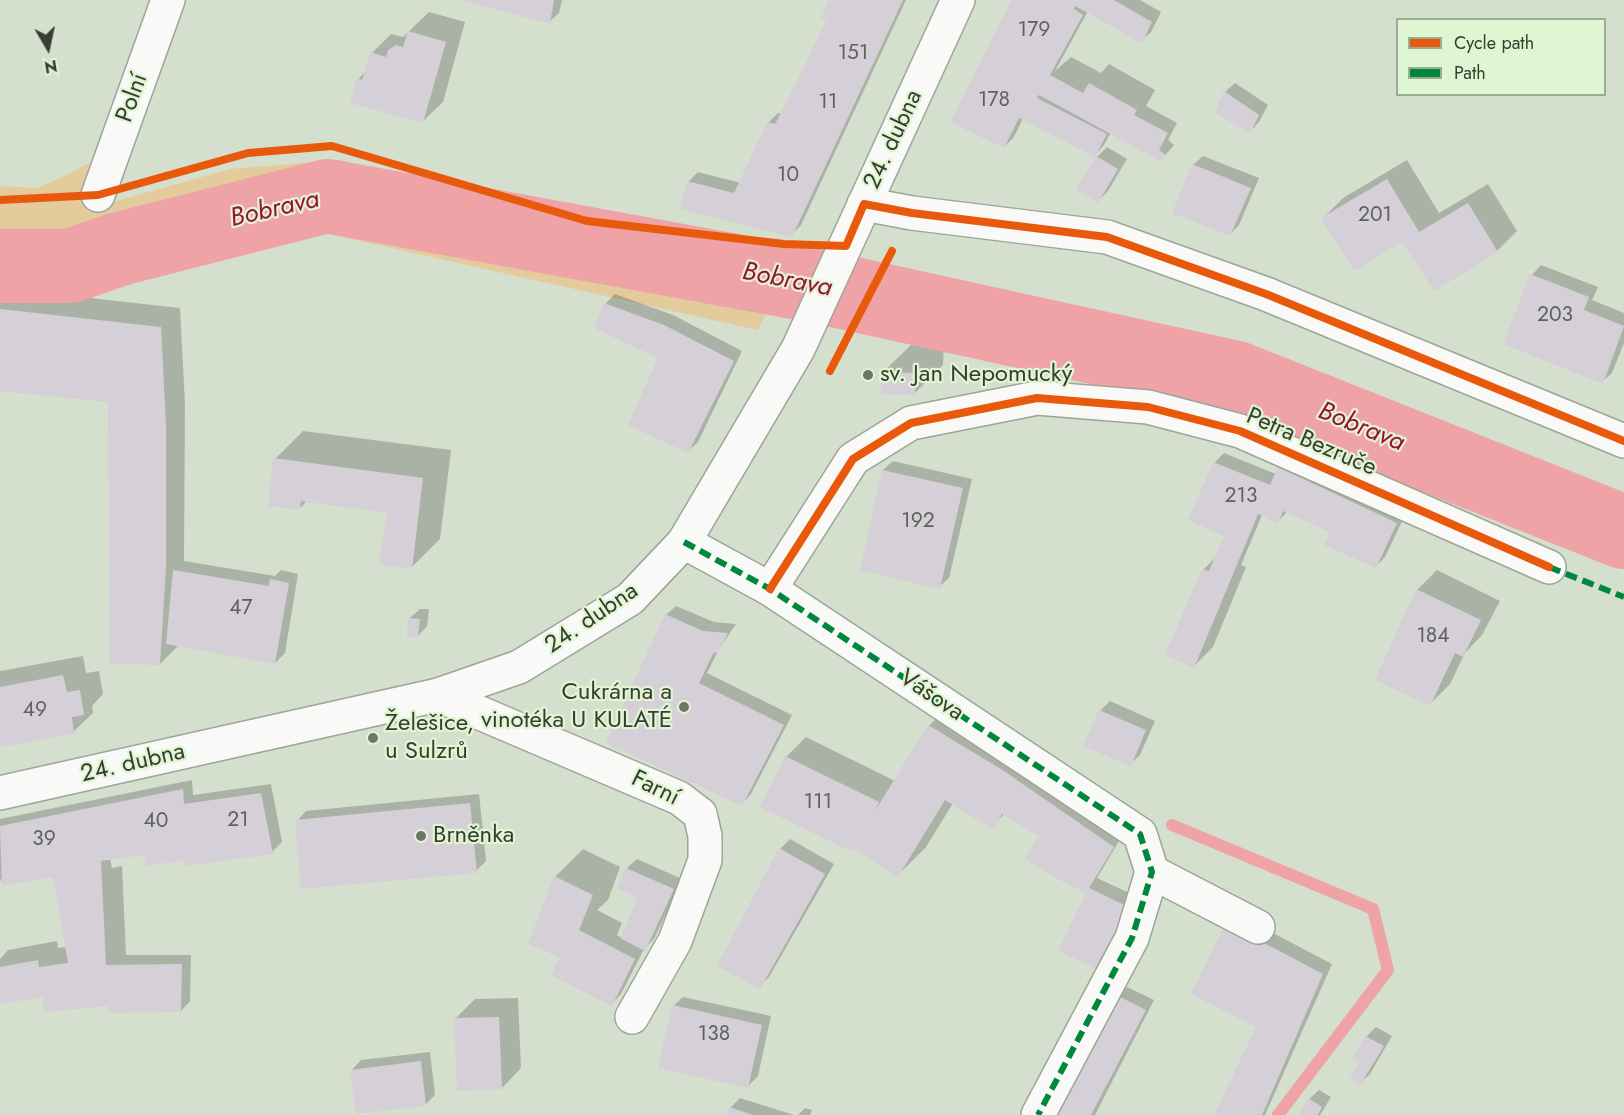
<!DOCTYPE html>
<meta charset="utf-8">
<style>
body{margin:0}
#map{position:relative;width:1624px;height:1115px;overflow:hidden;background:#d4dfcd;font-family:Jost,sans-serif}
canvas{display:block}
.legend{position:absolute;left:1396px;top:18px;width:210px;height:78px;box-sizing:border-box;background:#e0f5d2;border:2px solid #9cac92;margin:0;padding:8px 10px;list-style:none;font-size:18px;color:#363e31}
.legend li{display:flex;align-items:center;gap:12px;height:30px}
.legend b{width:30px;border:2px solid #9cac92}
.north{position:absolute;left:18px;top:18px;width:60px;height:60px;-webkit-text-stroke:4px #e0f5d2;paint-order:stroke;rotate:171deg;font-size:16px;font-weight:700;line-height:24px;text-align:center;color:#363e31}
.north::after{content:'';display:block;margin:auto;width:21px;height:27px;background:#363e31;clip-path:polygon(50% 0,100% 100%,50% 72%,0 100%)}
</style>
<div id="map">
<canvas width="1624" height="1115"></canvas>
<ul class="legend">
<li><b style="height:8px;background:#e8590c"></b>Cycle path</li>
<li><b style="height:8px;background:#00873e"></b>Path</li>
</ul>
<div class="north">N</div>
</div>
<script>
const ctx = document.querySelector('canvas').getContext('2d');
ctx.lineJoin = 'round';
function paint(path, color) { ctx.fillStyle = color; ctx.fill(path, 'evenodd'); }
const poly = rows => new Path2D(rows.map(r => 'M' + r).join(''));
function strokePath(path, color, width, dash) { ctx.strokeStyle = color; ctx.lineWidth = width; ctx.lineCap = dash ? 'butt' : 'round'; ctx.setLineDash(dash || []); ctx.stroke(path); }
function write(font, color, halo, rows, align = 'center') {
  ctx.font = font + ' Jost,sans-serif'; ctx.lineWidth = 4.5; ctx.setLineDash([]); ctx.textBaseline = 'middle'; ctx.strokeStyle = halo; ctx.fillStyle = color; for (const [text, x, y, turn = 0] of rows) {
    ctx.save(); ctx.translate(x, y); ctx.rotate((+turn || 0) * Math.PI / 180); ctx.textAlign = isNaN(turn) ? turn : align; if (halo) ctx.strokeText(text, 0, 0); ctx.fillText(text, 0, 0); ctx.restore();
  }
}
paint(poly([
 [94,160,99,206,230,169,340,160,498,207,789,262,758,330,315,231,0,300,0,186,36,188,63,177]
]), '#e3cb9c');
paint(poly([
 [468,0,562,0,559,13,549,22],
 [831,0,906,0,801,225,791,235,688,182,698,172,741,183,768,123,778,113,782,114,828,19],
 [1014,0,1140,0,1161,12,1151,32,1141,41,1088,11,1055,71,1071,57,1101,73,1109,64,1155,90,1146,106,1177,123,1168,140,1174,145,1161,160,1111,132,1104,145,1095,155,1023,118,1014,137,1004,147],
 [429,12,465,22,443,102,423,121,358,79,367,70,372,53,391,34,403,37],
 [1235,83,1268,105,1259,122,1250,132,1225,92],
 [1107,147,1127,159,1108,191,1098,201,1097,157],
 [1203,156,1259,178,1239,225,1229,235,1193,165],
 [1407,160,1439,213,1488,184,1517,231,1497,251,1403,240,1323,218,1343,198],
 [1541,265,1598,287,1592,300,1624,313,1624,343,1612,373,1602,382,1532,275],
 [9,289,180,308,185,404,184,561,275,576,281,570,298,574,285,653,275,663,179,645,160,664,109,401,0,389,0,298],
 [615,294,673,315,742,351,698,442,688,451,660,357,596,327,606,303],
 [912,344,944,345,943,365,915,393,883,372],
 [303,431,451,450,440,539,411,568,388,511,307,501,300,508,275,459],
 [1224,453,1276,474,1288,459,1406,513,1385,557,1375,567,1332,531,1288,511,1277,522,1262,515,1241,565,1246,567,1213,647,1194,666,1203,570,1216,557,1226,535,1190,520,1215,462],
 [893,461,972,479,949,578,939,587,883,470],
 [1437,570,1500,601,1482,635,1465,653,1450,684,1430,704,1417,590],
 [676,606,714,622,736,624,719,649,707,673,792,715,751,794,742,804,666,615],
 [420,609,429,609,427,626,418,636,410,618],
 [83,656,86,673,99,671,103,694,92,706,93,713,73,732,0,746,0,671],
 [957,697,1028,740,1014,762,1122,836,1097,878,1140,898,1112,960,1088,892,1041,835,1005,813,992,827,953,803,926,847,898,875,786,757,806,737,895,781,929,726],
 [1110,701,1155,721,1140,755,1130,764,1100,711],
 [192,780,193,795,271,784,282,842,272,852,186,859,145,853,110,858,112,868,122,866,126,955,191,955,190,1001,181,1011,44,996,0,1003,0,959,8,950,57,941,58,948,66,947,54,875,3,884,0,878,0,819],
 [479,794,486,861,476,871,297,821,306,811],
 [790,839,834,864,769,977,759,987,780,849],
 [583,849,620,867,608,900,597,910,622,923,617,935,622,938,640,897,619,887,627,868,637,859,682,879,654,939,644,949,621,994,612,1004,561,958,530,943,555,877],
 [1237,914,1332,964,1265,1115,1216,1115,1258,1027],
 [1127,987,1154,1000,1095,1115,1053,1115,1118,996],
 [683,997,771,1016,758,1076,748,1086,673,1006],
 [518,998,521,1068,502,1088,456,1018,475,999],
 [1376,1027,1392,1036,1370,1074,1360,1083,1361,1063,1354,1059,1366,1037],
 [430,1052,435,1095,425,1105,352,1070,361,1060],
 [1319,1090,1331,1097,1320,1115,1300,1115,1309,1099],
 [740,1098,794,1115,728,1115,730,1108],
 [805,1108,812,1110,810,1115,798,1115]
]), '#0003');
strokePath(poly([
 [1172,825,1373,909,1388,970,1278,1115]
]), '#efa3a7', 12);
strokePath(poly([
 [0,266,70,266,119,249,327,196,816,286,1236,378,1624,532]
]), '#efa3a7', 74);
paint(poly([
 [554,0,550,24,465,1,465,0],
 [829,0,903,0,792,237,680,209,687,181,734,193,767,122,775,124,801,73,826,20,821,18],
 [1012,0,1114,0,1152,22,1142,43,1075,6,1074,9,1083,15,1050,75,1083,93,1089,83,1137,110,1134,115,1168,133,1159,150,1166,155,1162,162,1039,95,1037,98,1107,134,1095,157,1019,118,1004,148,950,122],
 [408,31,446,42,423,123,350,103,357,78,362,80,370,52,386,57,388,50,396,45,403,47],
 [1224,91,1259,115,1250,134,1215,112],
 [1096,156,1118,169,1098,203,1076,190],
 [1192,164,1251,188,1230,236,1172,213],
 [1387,179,1419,232,1468,203,1498,252,1434,291,1402,242,1354,271,1321,218],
 [1530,274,1589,297,1584,310,1624,326,1603,384,1503,344],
 [604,303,664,325,734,361,688,453,628,425,658,358,594,328],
 [0,309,161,327,166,425,166,567,160,665,110,664,108,402,0,391],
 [882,372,916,373,915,395,881,394],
 [273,458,423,478,412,569,379,565,387,513,301,501,300,510,268,506],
 [1213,462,1270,485,1278,467,1397,523,1376,568,1324,545,1330,532,1283,511,1278,524,1258,514,1194,668,1165,655,1202,569,1209,571,1224,536,1188,520],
 [882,470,963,488,940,589,860,570],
 [173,570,269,586,270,579,289,583,275,664,166,644],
 [1416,589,1481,620,1463,657,1455,653,1430,706,1375,680],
 [665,614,703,631,728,633,717,653,714,652,699,683,784,725,742,806,606,743],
 [408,618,420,619,418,637,407,637],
 [63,675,67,692,80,690,84,715,72,717,74,734,0,747,0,687],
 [1099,710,1146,730,1131,766,1083,746],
 [928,725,1001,769,1114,847,1089,888,1131,908,1102,971,1058,951,1086,893,1063,882,1025,859,1039,836,1002,814,993,829,945,800,898,877,852,848,850,851,760,807,785,756,879,802,875,811],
 [183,789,184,804,261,793,273,854,185,866,185,860,146,866,144,855,101,861,106,965,182,964,181,1012,108,1013,108,1006,44,1012,43,997,0,1004,0,967,38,960,39,967,68,963,53,877,2,886,0,826],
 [470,803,477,873,301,889,295,820],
 [779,848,825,874,760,989,717,966],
 [626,868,674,889,645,951,620,938,638,898,617,888],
 [554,876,593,895,579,930,635,959,612,1006,551,975,560,957,528,944],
 [1226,923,1323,974,1262,1115,1214,1115,1256,1027,1191,994],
 [1116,995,1146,1010,1091,1115,1051,1115],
 [672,1005,762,1025,748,1088,658,1068],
 [499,1017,502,1089,457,1091,454,1018],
 [1365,1036,1384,1046,1360,1085,1350,1079,1359,1063,1352,1059],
 [421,1061,426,1106,356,1114,350,1070],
 [1308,1098,1322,1107,1318,1115,1299,1115],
 [729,1107,753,1115,726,1115]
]), '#d5cfd8');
const minor = poly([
 [98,195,168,0],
 [864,204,912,213,1107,237,1266,294,1624,441],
 [684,542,770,589,1140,834,1152,872,1132,938,1038,1115],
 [770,589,853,459,911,423,1037,398,1148,407,1240,431,1549,567],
 [438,695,679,798,700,814,705,836,705,860,675,941,632,1017],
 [1152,872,1258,927]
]);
const major = poly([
 [0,793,438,695,519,667,630,599,684,542,798,349,958,0]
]);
strokePath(minor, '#9ca597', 36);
strokePath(major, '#9ca597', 36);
strokePath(minor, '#f9faf8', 33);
strokePath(major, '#f9faf8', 33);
strokePath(poly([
 [684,542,770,589,1140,834,1152,872,1132,938,1038,1115],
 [1549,567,1624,597]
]), '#00873e', 6, [12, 6]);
strokePath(poly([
 [0,200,98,195,248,153,332,146,587,221,784,244,846,246,864,204,912,213,1107,237,1266,294,1624,441],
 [830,371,892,251],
 [770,589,853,459,911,423,1037,398,1148,407,1240,431,1549,567]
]), '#e8590c', 8);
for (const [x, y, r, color] of [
 [868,375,6,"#6d7668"],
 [684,707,6,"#6d7668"],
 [373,738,6,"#6d7668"],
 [421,836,6,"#6d7668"]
]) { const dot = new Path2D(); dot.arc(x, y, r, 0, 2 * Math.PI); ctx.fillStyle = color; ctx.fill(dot); strokePath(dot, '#e0f5d2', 2); }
write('21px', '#5e625b', null, [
 ["179",1034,31],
 ["151",853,54],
 ["178",994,101],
 ["11",828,103],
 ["10",788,176],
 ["201",1375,216],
 ["203",1555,316],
 ["213",1241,497],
 ["192",918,522],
 ["47",241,609],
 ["184",1433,637],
 ["49",35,711],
 ["111",818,803],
 ["21",238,821],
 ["40",156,822],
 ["39",44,840],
 ["138",714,1035]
]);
write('24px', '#363e31', '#e0f5d2', [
 ["Polní",133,98,-70],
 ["24. dubna",894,140,-65],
 ["Petra Bezruče",1311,443,23],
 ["24. dubna",592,619,-34],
 ["Vášova",931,696,34],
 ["24. dubna",133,764,-13],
 ["Farní",655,789,26]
]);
write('24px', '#363e31', '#e0f5d2', [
 ["sv. Jan Nepomucký",880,375],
 ["Cukrárna a",672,693,"right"],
 ["vinotéka U KULATÉ",672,721,"right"],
 ["Želešice,",385,724],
 ["u Sulzrů",385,752],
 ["Brněnka",433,836]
], 'left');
write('italic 26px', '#9a0e38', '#e0f5d2', [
 ["Bobrava",275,210,-13],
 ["Bobrava",787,281,11],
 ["Bobrava",1361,428,22]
]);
</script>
